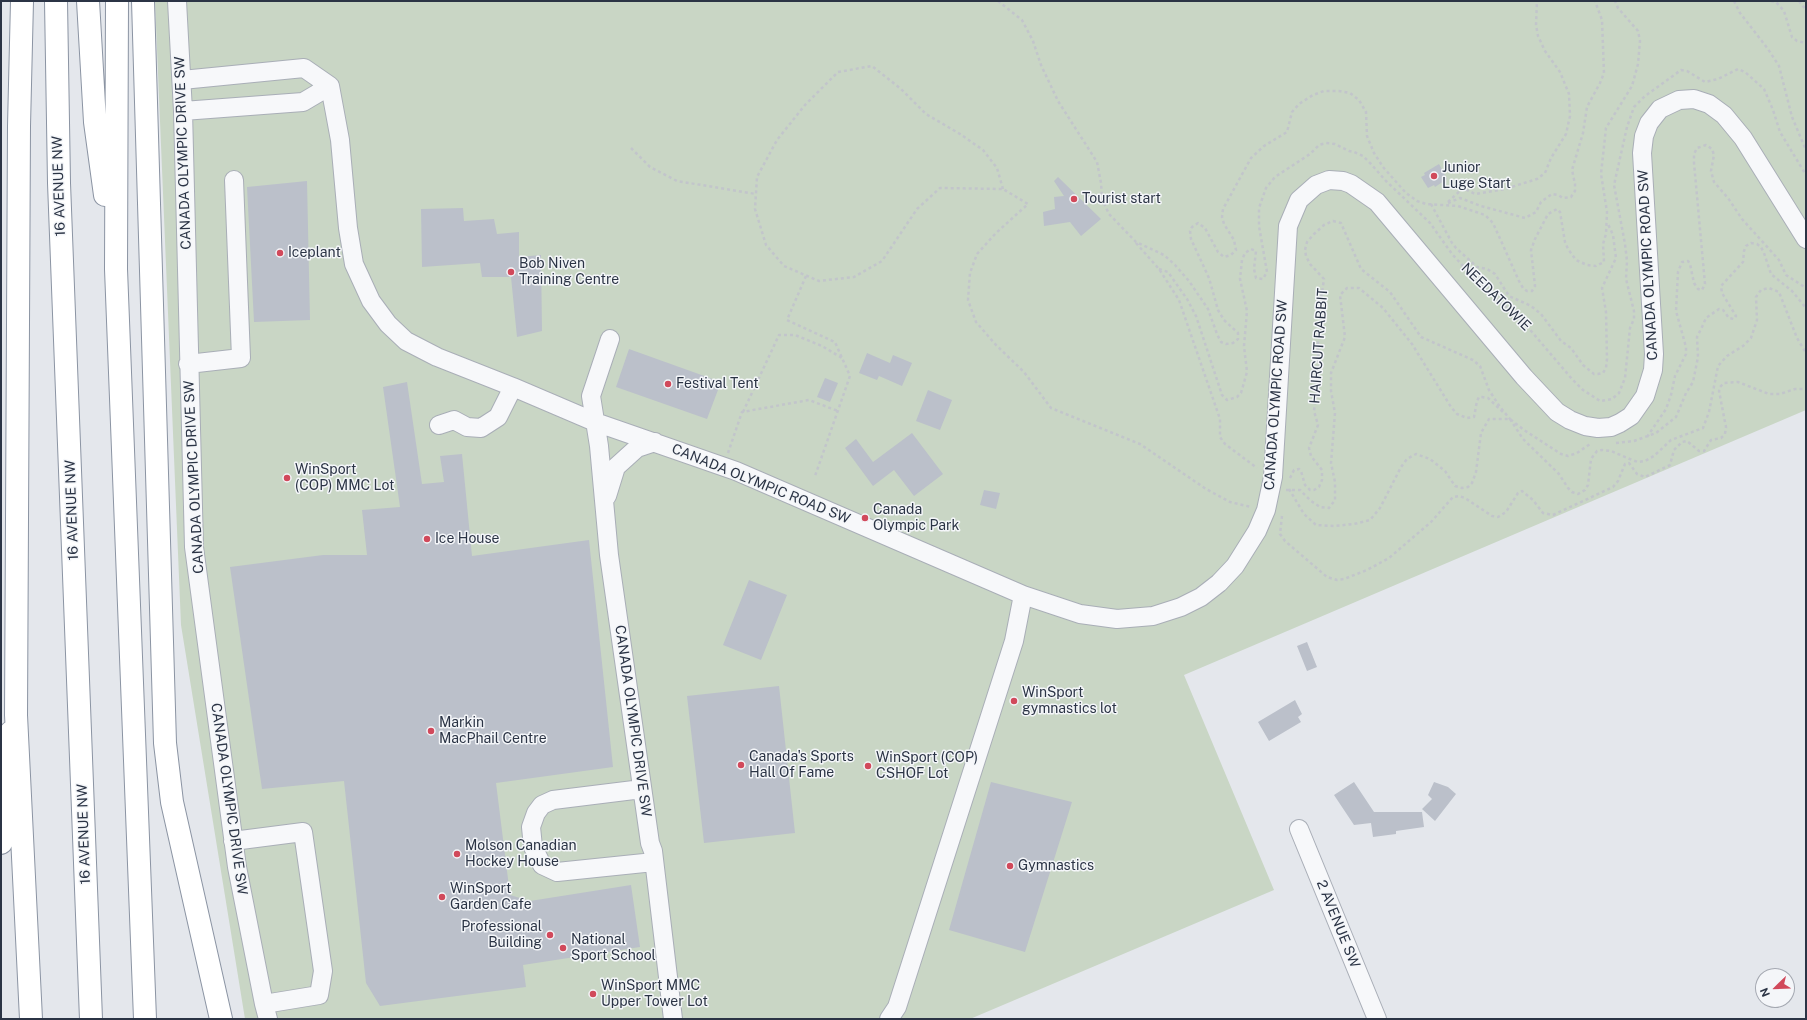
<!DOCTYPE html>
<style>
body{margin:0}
#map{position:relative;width:1807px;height:1020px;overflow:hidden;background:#e4e7ec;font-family:"Public Sans",sans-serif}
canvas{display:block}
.frame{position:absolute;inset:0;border:2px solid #2b3445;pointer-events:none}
.north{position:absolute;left:1755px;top:968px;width:40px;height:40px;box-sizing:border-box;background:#f4f6f9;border:1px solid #a4a8b1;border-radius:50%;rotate:247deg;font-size:11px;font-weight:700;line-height:16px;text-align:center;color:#2b3445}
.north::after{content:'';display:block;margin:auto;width:14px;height:18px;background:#d1495b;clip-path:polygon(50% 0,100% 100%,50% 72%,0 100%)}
</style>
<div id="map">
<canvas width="1807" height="1020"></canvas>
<div class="frame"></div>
<div class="north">N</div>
</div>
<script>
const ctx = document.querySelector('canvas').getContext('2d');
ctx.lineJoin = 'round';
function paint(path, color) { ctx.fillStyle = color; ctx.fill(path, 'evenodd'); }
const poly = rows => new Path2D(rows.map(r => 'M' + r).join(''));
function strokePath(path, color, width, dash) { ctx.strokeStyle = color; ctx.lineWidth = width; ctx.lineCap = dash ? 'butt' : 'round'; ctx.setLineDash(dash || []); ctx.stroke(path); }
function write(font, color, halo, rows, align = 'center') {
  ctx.font = font + ' "Public Sans",sans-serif'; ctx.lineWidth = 3; ctx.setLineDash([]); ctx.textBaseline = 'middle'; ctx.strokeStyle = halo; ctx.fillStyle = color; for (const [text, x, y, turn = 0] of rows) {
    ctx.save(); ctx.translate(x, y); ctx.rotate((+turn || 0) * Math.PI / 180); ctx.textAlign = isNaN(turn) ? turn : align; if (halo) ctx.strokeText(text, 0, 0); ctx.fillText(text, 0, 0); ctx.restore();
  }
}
paint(poly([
 [155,1,1806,1,1806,410,1184,675,1274,890,970,1019,245,1019,181,625]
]), '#c9d6c5');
paint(poly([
 [1439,164,1447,179,1435,187,1434,185,1428,188,1421,177,1425,175,1424,173],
 [1058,177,1101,219,1081,236,1070,222,1044,226,1043,212,1055,209,1054,197,1064,196,1054,181],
 [307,181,310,320,254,322,247,187],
 [463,208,464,221,494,219,497,234,519,232,519,257,541,255,542,331,517,337,511,277,482,277,480,263,422,267,421,209],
 [629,349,721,382,707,419,616,387],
 [867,353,890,363,893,355,912,363,902,386,879,376,877,380,859,373],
 [825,378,838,383,830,402,817,397],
 [407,382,422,484,444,482,440,456,462,454,472,556,589,540,613,767,496,783,510,895,530,901,631,885,640,947,523,965,526,987,380,1006,366,983,344,781,262,789,230,567,323,555,367,555,362,510,400,507,383,387],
 [928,390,952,400,940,430,916,421],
 [912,433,943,474,914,496,894,470,873,486,845,448,856,439,873,462],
 [984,490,1000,493,996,509,980,505],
 [749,580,787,595,761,660,723,645],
 [1307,642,1317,667,1307,671,1297,646],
 [779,686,795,833,704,843,687,696],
 [1295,700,1302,714,1298,717,1301,722,1269,741,1258,722],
 [991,782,1072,802,1025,952,949,930],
 [1354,782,1374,812,1422,812,1424,827,1396,831,1396,834,1373,837,1371,823,1354,825,1334,795],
 [1434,782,1448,787,1456,794,1435,821,1422,809,1432,799,1428,795]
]), '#bbc0ca');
const minor = poly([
 [177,1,183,111,194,547,237,867,264,1004,268,1019],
 [182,80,304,68,330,86],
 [330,86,340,140,348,228,354,264,371,301,388,324,406,341,437,357,513,387,595,422,736,471,1023,595,1080,614,1117,619,1153,616,1181,607,1201,597,1219,583,1235,566,1257,531,1266,510,1273,477,1288,226,1299,200,1316,185,1329,180,1343,181,1351,184,1377,202,1524,377,1557,412,1570,420,1585,426,1598,428,1611,427,1620,423,1631,416,1645,396,1653,370,1654,354,1642,153,1644,136,1649,123,1660,109,1679,100,1694,99,1709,104,1724,115,1743,138,1806,239],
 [183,111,303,102,330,86],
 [610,339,591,396,599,446,609,555,650,843,653,851,673,1019],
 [188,364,241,358,234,180],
 [439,425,454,420,467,427,481,428,498,417,513,387],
 [607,496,616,467,637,448,655,442],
 [642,789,553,800,542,805,536,813,531,827,533,847,542,865,557,872,654,862],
 [1299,829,1377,1019],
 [233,841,303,832,323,971,319,995,264,1004],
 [889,1019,897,1007,1014,641,1023,595]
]);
const highway = poly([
 [22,1,19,126,16,715,31,1019],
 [56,1,59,183,91,1019],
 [88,1,95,122,105,195],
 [117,1,116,269,145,1019],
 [143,1,165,743,172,802,221,1019],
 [1,843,2,763,11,732]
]);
strokePath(minor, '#a9aeb7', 20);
strokePath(highway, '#8b94a3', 24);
strokePath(poly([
 [998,1,1022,20,1033,41,1041,65,1058,101,1097,162,1101,183,1102,199,1109,214,1136,242,1164,255,1175,265,1189,281,1208,309,1217,334,1221,342,1226,344,1233,343,1238,339,1238,333,1224,320,1218,310,1209,278,1191,239,1190,231,1192,227,1198,223,1205,228,1218,252,1224,257,1231,255,1236,250,1234,240,1224,224,1222,217,1223,209,1251,158,1264,146,1287,132,1292,112,1299,104,1313,95,1324,91,1339,91,1350,93,1359,100,1366,112,1367,136,1374,153,1383,167,1406,193,1417,201,1426,204,1458,206,1485,215,1493,223,1519,281,1523,288,1527,291,1532,291,1535,286,1531,250,1535,239,1548,214,1557,209,1560,212,1565,242,1568,249,1576,260,1587,265,1596,266,1604,262,1603,244,1606,234,1607,212,1601,174,1606,128,1632,86,1638,64,1640,41,1638,31,1618,8,1615,1],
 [1734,1,1740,13,1768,49,1779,66,1792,117,1806,150],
 [1771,1,1776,2,1784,11,1792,37,1797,41,1806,43],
 [1799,1,1806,10],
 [631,148,650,167,677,181,756,194],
 [1003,189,997,168,983,150,960,134,926,114,901,89,872,66,838,72,805,105,777,140,757,177,755,209,766,245,784,266,819,281,854,277,882,261,917,209,940,188,1003,189,1028,204,996,233,977,254,970,273,968,300,976,322,996,345,1024,372,1051,408,1140,444,1206,489,1230,502,1251,507],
 [1448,202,1463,188,1475,194,1505,189,1537,179,1545,173,1551,158,1566,134,1570,116,1569,94,1560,72,1545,51,1538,36,1536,25,1537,1],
 [1448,203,1460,198,1481,206,1525,218,1536,212,1541,202,1552,194,1558,195,1563,198,1571,197,1575,191,1575,184,1572,170,1583,133,1587,107,1600,83,1604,73,1602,20,1595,1],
 [1431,204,1452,243,1456,248,1477,267,1487,269,1495,274,1509,296,1531,306,1541,314,1561,341,1571,348,1583,365,1594,374,1598,374,1603,373,1606,368,1607,359,1606,312,1602,288,1616,258,1613,235,1608,224],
 [1136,243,1159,269,1179,300,1220,419,1220,437,1225,444,1257,468],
 [1159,269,1168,272,1187,299,1196,316,1222,395,1227,400,1237,397,1241,393,1247,372,1244,346,1247,311,1240,279,1242,260,1245,253,1251,249,1256,251,1254,269,1256,278,1263,279,1267,272,1259,226,1259,208,1266,188,1275,177,1310,154,1319,145,1326,143,1335,144,1349,151,1354,152,1363,156,1371,164,1386,181,1430,223,1452,254,1484,289,1520,318,1572,379,1583,390,1600,401,1612,399,1619,393,1625,378,1630,328,1634,319,1634,311,1626,279,1627,261,1625,244,1614,185,1627,127,1634,107,1645,96,1681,70,1687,71,1705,82,1718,79,1738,69,1745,72,1764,89,1773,110,1780,132,1806,175],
 [806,276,787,320,835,342,850,376,815,476],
 [743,412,779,335,795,335,822,346,842,358],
 [1510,419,1523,439,1559,474,1568,488,1572,492,1578,494,1585,490,1588,485,1591,459,1597,451,1602,450,1611,451,1632,460,1638,462,1645,461,1654,456,1671,440,1703,428,1709,412,1718,366,1727,356,1743,346,1751,338,1757,320,1756,297,1761,290,1769,288,1779,292,1797,338,1806,353],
 [1647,437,1666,409,1671,395,1675,376,1686,354,1686,347,1676,311,1678,272,1682,262,1688,261,1690,264,1694,283,1698,289,1702,290,1705,284,1694,163,1694,154,1697,148,1706,145,1712,149,1714,155,1711,171,1714,182,1728,198,1742,219,1779,260,1786,275,1806,288],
 [1616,443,1634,441,1656,433,1676,417,1686,393,1693,382,1698,357,1697,337,1703,325,1706,318,1719,309,1723,310,1729,318,1734,319,1736,316,1722,293,1721,286,1743,262,1744,251,1746,246,1751,243,1757,244,1761,247,1764,253,1771,274,1792,291,1806,308],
 [728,453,742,412,809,400,838,411],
 [1290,478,1294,470,1299,469,1301,471,1305,485,1310,490,1314,490,1319,487,1322,480,1322,470,1311,456,1309,448,1318,425,1314,411,1318,376,1318,342,1323,312,1321,299,1324,279,1310,264,1306,256,1305,250,1307,242,1314,234,1324,225,1333,221,1341,223,1361,269,1390,292,1421,337,1473,360,1480,366,1489,390,1500,407,1510,419],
 [1289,489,1304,514,1316,525,1334,526,1354,524,1370,520,1380,508,1401,467,1407,459,1416,454,1430,459,1445,471,1455,486,1462,488,1468,487,1472,483,1476,472,1481,433,1489,419,1510,419,1524,430,1561,454,1568,456,1577,453,1590,444],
 [1286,490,1300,490,1311,501,1320,507,1329,508,1335,500,1335,482,1331,463,1335,413,1331,391,1331,373,1345,337,1340,295,1347,288,1359,288,1383,308,1412,344,1451,407,1457,414,1467,418,1474,417,1477,401,1479,397,1482,397,1488,398,1505,414],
 [1282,516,1280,534,1285,541,1327,577,1337,580,1344,579,1367,570,1389,558,1431,522,1453,497,1459,496,1465,498,1492,516,1498,517,1506,512,1518,493,1522,491,1533,500,1543,513,1553,515,1613,487,1618,481,1625,464,1629,463,1637,474,1645,477,1670,465,1674,450,1682,442,1687,441,1699,451,1704,451,1711,440,1721,438,1725,434,1726,427,1719,391,1720,387,1724,383,1738,382,1769,394,1780,394,1795,389,1806,389]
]), '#c2c5cb', 2.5, [3, 3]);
strokePath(minor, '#f7f8fa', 18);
strokePath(highway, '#fff', 22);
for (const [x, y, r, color] of [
 [1434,176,4,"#d1495b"],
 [1074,199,4,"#d1495b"],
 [280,253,4,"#d1495b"],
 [511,272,4,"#d1495b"],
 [668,384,4,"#d1495b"],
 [287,478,4,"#d1495b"],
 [865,518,4,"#d1495b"],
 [427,539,4,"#d1495b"],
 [1014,701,4,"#d1495b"],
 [431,731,4,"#d1495b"],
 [741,765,4,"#d1495b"],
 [868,766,4,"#d1495b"],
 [457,854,4,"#d1495b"],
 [1010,866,4,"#d1495b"],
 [442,897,4,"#d1495b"],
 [550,935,4,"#d1495b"],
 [563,948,4,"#d1495b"],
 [593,994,4,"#d1495b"]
]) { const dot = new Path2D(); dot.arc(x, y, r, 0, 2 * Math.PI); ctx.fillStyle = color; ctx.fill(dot); strokePath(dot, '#f4f6f9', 1.5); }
write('14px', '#2b3445', '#f4f6f9', [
 ["CANADA OLYMPIC DRIVE SW",183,153,-92],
 ["16 AVENUE NW",59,186,-92],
 ["CANADA OLYMPIC ROAD SW",1648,265,-93],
 ["NEEDATOWIE",1496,297,44],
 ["HAIRCUT RABBIT",1319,346,-86],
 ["CANADA OLYMPIC ROAD SW",1276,395,-86],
 ["CANADA OLYMPIC DRIVE SW",194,477,-93],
 ["CANADA OLYMPIC ROAD SW",761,484,22],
 ["16 AVENUE NW",72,510,-92],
 ["CANADA OLYMPIC DRIVE SW",633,721,82],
 ["CANADA OLYMPIC DRIVE SW",229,799,82],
 ["16 AVENUE NW",84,834,-92],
 ["2 AVENUE SW",1338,924,68]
]);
write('14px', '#2b3445', '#f4f6f9', [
 ["Junior",1442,168],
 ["Luge Start",1442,184],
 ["Tourist start",1082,199],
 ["Iceplant",288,253],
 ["Bob Niven",519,264],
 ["Training Centre",519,280],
 ["Festival Tent",676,384],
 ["WinSport",295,470],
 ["(COP) MMC Lot",295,486],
 ["Canada",873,510],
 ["Olympic Park",873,526],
 ["Ice House",435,539],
 ["WinSport",1022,693],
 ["gymnastics lot",1022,709],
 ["Markin",439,723],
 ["MacPhail Centre",439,739],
 ["Canada's Sports",749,757],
 ["Hall Of Fame",749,773],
 ["WinSport (COP)",876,758],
 ["CSHOF Lot",876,774],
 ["Molson Canadian",465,846],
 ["Hockey House",465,862],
 ["Gymnastics",1018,866],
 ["WinSport",450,889],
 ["Garden Cafe",450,905],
 ["Professional",542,927,"right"],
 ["Building",542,943,"right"],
 ["National",571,940],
 ["Sport School",571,956],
 ["WinSport MMC",601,986],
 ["Upper Tower Lot",601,1002]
], 'left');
</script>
